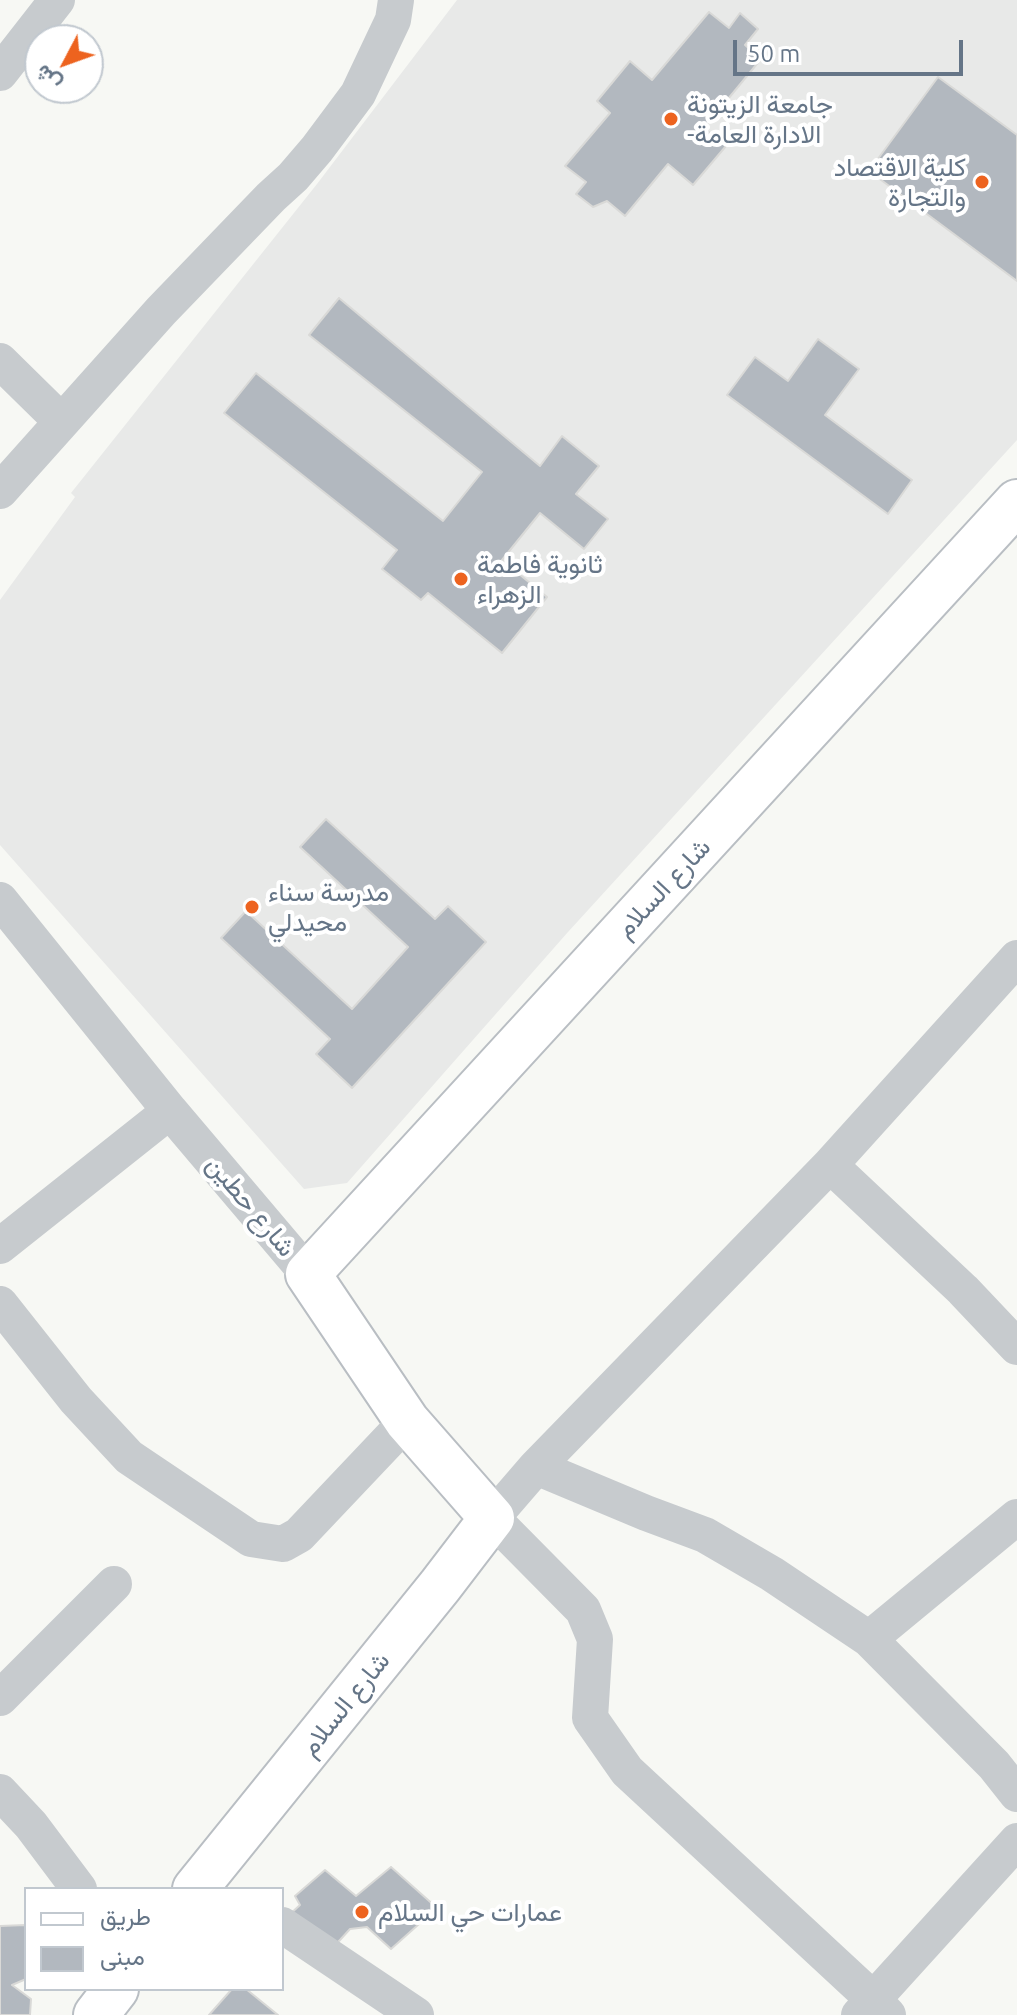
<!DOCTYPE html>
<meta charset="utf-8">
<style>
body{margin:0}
#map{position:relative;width:1017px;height:2015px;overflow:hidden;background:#f7f8f4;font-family:Ubuntu,Vazirmatn,sans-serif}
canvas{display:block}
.legend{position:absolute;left:24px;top:1887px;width:260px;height:104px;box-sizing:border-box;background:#fff;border:2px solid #c1c8cf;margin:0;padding:10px 14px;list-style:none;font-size:24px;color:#657587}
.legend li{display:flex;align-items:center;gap:16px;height:40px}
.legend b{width:40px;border:2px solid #c1c8cf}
.north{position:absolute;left:24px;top:24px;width:80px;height:80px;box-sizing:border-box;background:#fff;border:2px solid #c1c8cf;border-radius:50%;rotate:229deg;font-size:22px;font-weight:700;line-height:32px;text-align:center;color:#657587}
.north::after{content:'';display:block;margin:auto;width:28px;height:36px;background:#ed631f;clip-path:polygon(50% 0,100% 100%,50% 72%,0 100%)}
.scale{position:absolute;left:733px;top:40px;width:230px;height:36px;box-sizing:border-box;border:4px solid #657587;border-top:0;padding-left:10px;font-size:24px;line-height:28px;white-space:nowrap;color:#657587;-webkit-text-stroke:6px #fff;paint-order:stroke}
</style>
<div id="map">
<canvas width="1017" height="2015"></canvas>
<ul class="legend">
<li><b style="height:10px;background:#fff"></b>طريق</li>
<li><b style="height:22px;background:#b2b8bf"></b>مبنى</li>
</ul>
<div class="north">ش</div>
<div class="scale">50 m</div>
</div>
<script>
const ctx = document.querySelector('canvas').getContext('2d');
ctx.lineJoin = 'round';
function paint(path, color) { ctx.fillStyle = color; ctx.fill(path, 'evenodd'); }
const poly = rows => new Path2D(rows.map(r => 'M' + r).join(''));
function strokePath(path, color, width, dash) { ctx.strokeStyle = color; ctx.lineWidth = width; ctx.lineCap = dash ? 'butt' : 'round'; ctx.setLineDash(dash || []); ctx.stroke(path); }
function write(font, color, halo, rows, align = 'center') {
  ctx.font = font + ' Ubuntu,Vazirmatn,sans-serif'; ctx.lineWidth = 8; ctx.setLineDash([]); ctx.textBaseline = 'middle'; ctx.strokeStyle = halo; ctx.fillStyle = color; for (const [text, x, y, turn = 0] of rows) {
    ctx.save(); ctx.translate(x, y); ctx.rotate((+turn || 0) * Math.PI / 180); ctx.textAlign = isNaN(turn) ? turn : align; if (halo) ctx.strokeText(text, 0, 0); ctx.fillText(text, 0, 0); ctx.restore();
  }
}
paint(poly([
 [457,0,1017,0,1017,440,568,932,347,1183,304,1189,0,845,0,600,75,497,71,493,317,184]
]), '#e8e9e8');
const building = poly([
 [709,12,729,28,740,13,758,29,745,45,761,59,704,128,726,146,693,185,668,164,625,216,607,201,593,207,576,194,586,182,565,166,610,113,597,101,630,61,652,80,709,12],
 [938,77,1017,135,1017,281,869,171,938,77],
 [339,298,540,466,562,436,599,466,576,494,608,519,584,549,540,513,502,560,547,597,502,653,428,593,421,600,382,569,397,550,224,413,256,373,443,521,482,472,309,335,339,298],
 [818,339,859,369,825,415,912,480,888,514,727,395,755,357,788,381,818,339],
 [326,819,435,919,448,906,486,942,352,1088,316,1054,330,1039,221,938,246,911,352,1009,408,947,300,847,326,819],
 [391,1867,437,1908,391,1949,367,1927,350,1929,329,1952,288,1916,300,1905,295,1896,325,1870,356,1896,391,1867],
 [26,1925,26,1979,12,1985,31,1999,30,2015,0,2015,0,1926,26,1925],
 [232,1989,246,1989,278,2015,209,2015,232,1989]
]);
paint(building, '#b2b8bf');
strokePath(building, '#d9d9d7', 2);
const secondary = poly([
 [195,1889,440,1586,492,1518,407,1421,308,1274,1017,502],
 [96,2015,116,1989]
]);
strokePath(secondary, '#b9bec3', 48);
strokePath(poly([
 [0,73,57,0],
 [0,361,61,421],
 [0,491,161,311,271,197,293,177,317,149,358,94,393,20,396,0],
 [0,900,170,1111,308,1274],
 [830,1165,963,1290,1017,1347],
 [0,1246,170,1111],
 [0,1304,76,1400,129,1457,251,1539,283,1544,299,1535,407,1421],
 [536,1467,646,1513,705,1535,772,1574,869,1639,994,1765,1017,1794],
 [869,1639,1017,1517],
 [0,1698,114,1584],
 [0,1792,31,1825,79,1889],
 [282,1925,416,2015],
 [859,2015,1017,1841],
 [888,2015,874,2000,627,1771,590,1718,595,1639,583,1610,492,1518,536,1467,830,1165,1017,958]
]), '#c7cbce', 36);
strokePath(secondary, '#fff', 44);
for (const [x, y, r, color] of [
 [671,119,8,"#ed631f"],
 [982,182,8,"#ed631f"],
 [461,579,8,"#ed631f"],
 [252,907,8,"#ed631f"],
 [362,1912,8,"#ed631f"]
]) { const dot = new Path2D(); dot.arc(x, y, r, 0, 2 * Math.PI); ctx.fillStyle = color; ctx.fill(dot); strokePath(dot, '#fff', 3); }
write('26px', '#657587', '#fff', [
 ["جامعة الزيتونة",687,104],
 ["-الادارة العامة",687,134],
 ["كلية الاقتصاد",966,167,"right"],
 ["والتجارة",966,197,"right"],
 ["ثانوية فاطمة",477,564],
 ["الزهراء",477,594],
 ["مدرسة سناء",268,892],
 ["محيدلي",268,922],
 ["عمارات حي السلام",378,1912]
], 'left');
write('26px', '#657587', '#fff', [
 ["شارع السلام",663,888,-47],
 ["شارع حطين",251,1206,50],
 ["شارع السلام",345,1704,-51]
]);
</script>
